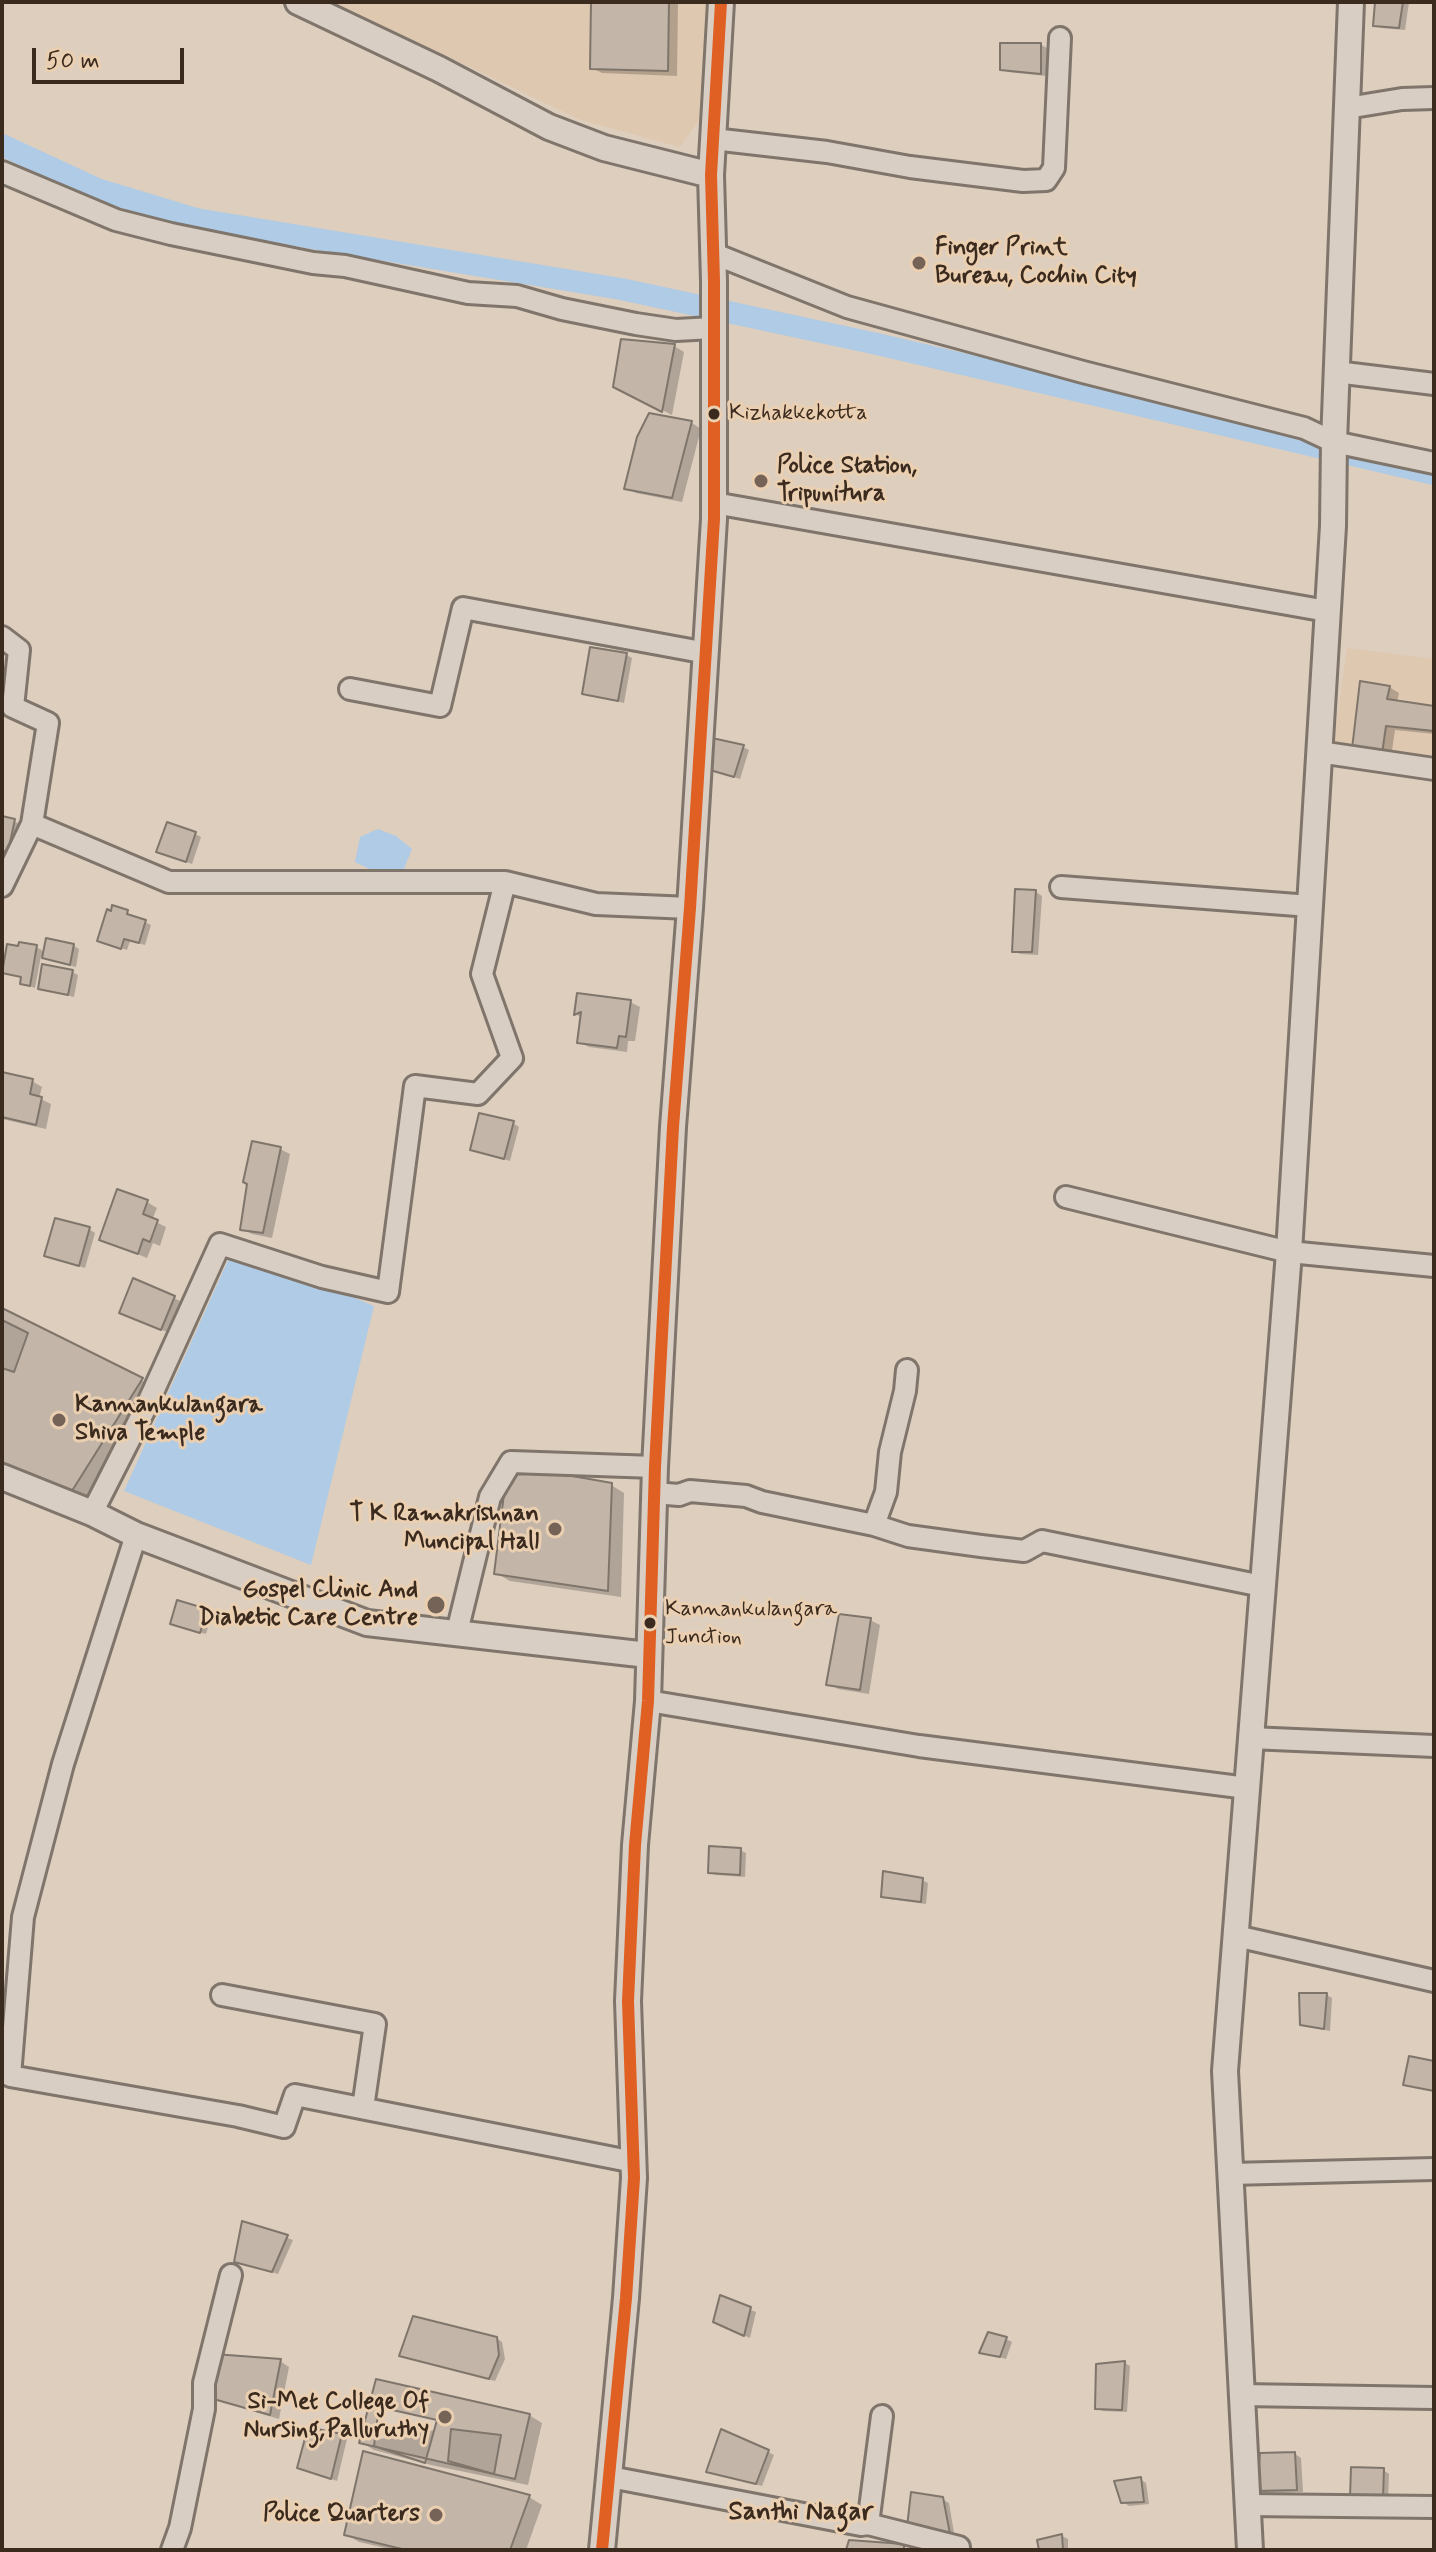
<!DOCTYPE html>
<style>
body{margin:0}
#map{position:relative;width:1436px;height:2552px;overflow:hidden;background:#ddcebe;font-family:Mynerve,sans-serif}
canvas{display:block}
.frame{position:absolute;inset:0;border:4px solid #3b2a1e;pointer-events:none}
.scale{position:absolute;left:32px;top:48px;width:152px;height:36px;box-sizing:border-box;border:4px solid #3b2a1e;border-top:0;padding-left:10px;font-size:24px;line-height:28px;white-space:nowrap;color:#3b2a1e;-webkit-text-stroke:6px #eacfb1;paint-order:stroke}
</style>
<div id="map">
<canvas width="1436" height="2552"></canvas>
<div class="frame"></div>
<div class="scale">50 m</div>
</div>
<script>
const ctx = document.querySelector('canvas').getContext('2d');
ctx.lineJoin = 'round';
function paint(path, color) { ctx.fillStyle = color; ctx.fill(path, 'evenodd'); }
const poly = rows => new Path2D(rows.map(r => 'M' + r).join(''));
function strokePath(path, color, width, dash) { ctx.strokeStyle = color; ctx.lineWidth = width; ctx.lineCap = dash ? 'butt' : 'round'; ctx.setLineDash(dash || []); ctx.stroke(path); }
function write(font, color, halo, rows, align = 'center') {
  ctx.font = font + ' Mynerve,sans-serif'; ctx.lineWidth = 6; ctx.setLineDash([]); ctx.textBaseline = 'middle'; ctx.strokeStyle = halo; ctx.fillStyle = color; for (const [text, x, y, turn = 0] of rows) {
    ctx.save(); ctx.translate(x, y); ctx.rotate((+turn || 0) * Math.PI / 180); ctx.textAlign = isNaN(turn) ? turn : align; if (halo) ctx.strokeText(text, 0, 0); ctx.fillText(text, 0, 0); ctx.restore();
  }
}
paint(poly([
 [333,2,707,2,706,62,700,119,680,147,581,120],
 [1347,648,1434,659,1434,776,1331,762]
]), '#dfc8b0');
paint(poly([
 [378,829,396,836,412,849,403,871,382,875,355,862,360,837],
 [234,1247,374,1306,311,1565,124,1491]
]), '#afcbe5');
paint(poly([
 [593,2,678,2,677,76,602,73,592,68],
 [1377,2,1409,2,1405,30,1381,28,1375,25],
 [1041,45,1047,48,1046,76,1008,72,1002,69],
 [674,346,684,352,672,415,625,391],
 [650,415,692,423,701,429,682,502,636,493,627,488],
 [626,655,632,658,624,703,584,693],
 [1389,687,1399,693,1397,702,1434,708,1434,734,1395,730,1391,758,1364,754],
 [743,747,749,750,740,779,705,767],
 [2,818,21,824,14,854,2,851],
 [195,834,201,837,192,864,165,854],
 [1036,892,1042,896,1038,955,1020,954,1014,951],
 [114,908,151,925,145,945,130,941,127,950,99,940],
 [74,946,79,949,76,967,50,961,41,956,35,988,22,983,23,978,4,972,36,947,45,952],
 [72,972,78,975,74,997,40,988],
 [579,995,630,1002,640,1007,635,1041,628,1041,627,1052,589,1047,579,1042,582,1018,576,1014],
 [2,1074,32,1081,42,1087,39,1098,51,1104,46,1129,2,1119],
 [513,1123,519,1127,510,1161,472,1149],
 [280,1149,290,1154,272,1238,252,1234,242,1229,250,1184],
 [147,1202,157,1208,152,1220,166,1227,160,1246,153,1243,147,1258,101,1239],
 [89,1229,95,1233,85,1268,46,1256],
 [174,1298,180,1301,167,1332,127,1316],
 [2,1310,154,1387,84,1500,2,1461],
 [611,1485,624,1493,621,1597,510,1581,496,1573],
 [179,1603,212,1614,206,1634,179,1626],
 [870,1620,880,1625,869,1694,838,1689,829,1684],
 [740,1850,746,1853,745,1877,716,1875,710,1872],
 [922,1880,928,1883,926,1904,889,1899,883,1896],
 [1327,1995,1332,1998,1330,2031,1308,2027,1302,2024],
 [244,2223,293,2240,278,2274,237,2261],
 [721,2298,756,2312,750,2338,721,2325],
 [496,2338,502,2342,505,2359,495,2381,402,2356],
 [1006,2339,1012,2342,1006,2359,981,2352],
 [280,2361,289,2367,279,2419,221,2402,212,2397],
 [1125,2363,1130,2366,1127,2412,1103,2411,1097,2408],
 [529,2415,542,2423,528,2485,431,2465,374,2450,361,2442],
 [341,2436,347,2439,337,2481,299,2467],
 [768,2452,774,2455,762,2486,709,2472],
 [1295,2454,1301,2458,1303,2492,1265,2493,1259,2489],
 [1383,2470,1389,2474,1388,2501,1358,2500],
 [1140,2479,1146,2483,1149,2504,1129,2506,1123,2502],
 [529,2497,542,2505,526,2550,394,2550,359,2542,346,2534],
 [942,2499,949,2503,954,2533,912,2526],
 [1062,2536,1068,2539,1068,2550,1041,2550]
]), '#0003');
strokePath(poly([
 [2,145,97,189,196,219,621,289,877,344,1434,474]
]), '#afcbe5', 22);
const building = poly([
 [591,2,669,2,668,71,590,69,591,2],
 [1375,2,1403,2,1399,28,1373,26,1375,2],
 [1000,43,1041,43,1041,74,1000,70,1000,43],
 [621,339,675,344,662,412,613,387,621,339],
 [649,413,692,421,672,498,624,489,637,437,649,413],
 [590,647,627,653,618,701,582,694,590,647],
 [1360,681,1390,686,1387,699,1434,706,1434,731,1386,726,1382,754,1352,749,1360,681],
 [712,738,744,745,734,777,703,768,712,738],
 [2,816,15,819,8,852,2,851,2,816],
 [167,822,196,832,186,862,156,852,167,822],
 [1015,889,1036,890,1032,952,1012,952,1015,889],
 [112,905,128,910,127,914,146,920,139,943,124,939,121,949,97,941,107,909,111,911,112,905],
 [46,938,74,944,70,965,42,958,46,938],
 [19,942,37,945,30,986,20,984,21,977,2,973,7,944,18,946,19,942],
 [42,964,73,970,68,995,38,989,42,964],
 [577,993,631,1000,626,1037,619,1036,617,1048,577,1043,581,1012,574,1015,577,993],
 [2,1072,33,1079,30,1094,42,1097,36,1125,2,1117,2,1072],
 [479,1113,514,1121,504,1159,470,1150,479,1113],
 [252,1141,281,1147,263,1233,240,1230,247,1184,243,1182,252,1141],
 [117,1189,148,1200,143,1214,158,1220,150,1242,143,1239,138,1254,99,1240,117,1189],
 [55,1218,90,1227,79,1266,44,1256,55,1218],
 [133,1278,175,1296,161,1330,119,1313,133,1278],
 [2,1308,143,1378,70,1494,2,1462,2,1308],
 [2,1320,28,1333,14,1372,2,1368,2,1320],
 [516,1466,612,1483,608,1591,494,1574,506,1478,516,1466],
 [177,1600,207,1609,200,1633,170,1624,177,1600],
 [839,1614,871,1618,860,1690,826,1685,839,1614],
 [709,1846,741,1848,740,1875,708,1873,709,1846],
 [883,1871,923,1878,921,1902,881,1897,883,1871],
 [1299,1993,1327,1993,1324,2029,1300,2025,1299,1993],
 [1409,2056,1434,2061,1434,2091,1403,2085,1409,2056],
 [242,2221,288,2235,272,2272,234,2262,242,2221],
 [720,2295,751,2307,744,2336,713,2322,720,2295],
 [413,2316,497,2337,499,2355,489,2379,399,2356,413,2316],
 [988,2332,1007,2337,1000,2357,979,2353,988,2332],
 [214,2354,281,2359,270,2415,210,2398,214,2354],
 [1125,2361,1122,2410,1095,2409,1096,2364,1125,2361],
 [376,2379,530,2414,515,2479,359,2443,376,2379],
 [379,2407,437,2420,425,2463,374,2446,379,2407],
 [308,2427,342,2434,331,2479,297,2468,308,2427],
 [451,2429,501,2435,494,2474,448,2461,451,2429],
 [721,2429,769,2450,756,2484,706,2472,721,2429],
 [363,2451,530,2495,510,2550,406,2550,344,2535,363,2451],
 [1295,2452,1297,2490,1257,2491,1260,2453,1295,2452],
 [1351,2467,1384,2468,1383,2499,1350,2498,1351,2467],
 [1141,2477,1144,2502,1121,2503,1114,2481,1141,2477],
 [911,2492,943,2497,950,2534,907,2527,911,2492],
 [1062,2534,1063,2550,1039,2550,1037,2540,1062,2534],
 [849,2540,904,2544,904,2550,846,2550,849,2540]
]);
paint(building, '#c3b6a8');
strokePath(building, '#7f756b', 2);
const minor = poly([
 [1347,108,1402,99,1434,98],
 [713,139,827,152,910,167,1023,181,1046,180,1054,168,1060,38],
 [2,172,116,220,171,234,313,263,345,266,468,293,517,296,562,309,636,324,676,330,713,328],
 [712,253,847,307,1083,372,1304,428,1334,442,1434,463],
 [1336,372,1434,384],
 [714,503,1327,611],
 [2,637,19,650,13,707,48,723,32,824,169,882,505,882],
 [350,689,440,706,463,608,707,653],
 [1319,752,1434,769],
 [2,886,32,824],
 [1061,887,1310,906],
 [1066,1197,1289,1252,1434,1266],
 [654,1493,679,1495,690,1491,746,1496,762,1502,874,1525,908,1536,981,1546,1024,1551,1042,1541,1262,1586],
 [92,1513,147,1405,220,1244,322,1277,388,1292,415,1086,478,1094,512,1058,482,974,505,882,596,904,690,908],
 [874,1525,886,1492,890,1452,905,1391,907,1370],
 [136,1535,63,1764,23,1917,10,2076,238,2116,284,2127,295,2095,634,2162],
 [457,1632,490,1497,511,1462,655,1467],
 [648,1701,919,1746,1247,1788],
 [1250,1738,1434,1746],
 [1236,1936,1434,1981],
 [222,1995,375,2024,363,2108],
 [1230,2174,1434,2169],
 [1241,2395,1434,2398],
 [610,2477,861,2525,868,2524,882,2416],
 [1246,2505,1434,2507],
 [868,2524,959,2547],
 [172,2550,180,2528,204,2409,204,2383,231,2275]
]);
const major = poly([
 [298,2,439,69,549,127,604,148,711,175],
 [2,1477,92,1513,136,1535,367,1623,648,1655],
 [602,2550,626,2298,634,2178,628,2001,635,1845,648,1701,655,1467,673,1127,690,908,714,519,714,281,711,175,721,2],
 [1250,2550,1225,2071,1289,1252,1333,526,1334,442,1351,2]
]);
strokePath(minor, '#7f756b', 26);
strokePath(major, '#7f756b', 30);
strokePath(minor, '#d8cec3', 20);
strokePath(major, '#d8cec3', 24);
strokePath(poly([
 [602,2550,626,2298,634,2178,628,2001,635,1845,648,1701,655,1467,673,1127,690,908,714,519,714,281,711,175,721,2]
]), '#e05f22', 12);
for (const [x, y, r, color] of [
 [919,263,8,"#746356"],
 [714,414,7,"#3b2a1e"],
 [761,481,8,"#746356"],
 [59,1420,8,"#746356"],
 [555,1529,8,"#746356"],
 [436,1605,10,"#746356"],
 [650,1623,7,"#3b2a1e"],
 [445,2417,8,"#746356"],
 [436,2515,8,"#746356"]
]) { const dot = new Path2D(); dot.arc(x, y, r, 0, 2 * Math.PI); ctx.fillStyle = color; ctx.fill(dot); strokePath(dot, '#eacfb1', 3); }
write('22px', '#3b2a1e', '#eacfb1', [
 ["Kizhakkekotta",729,414],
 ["Kannankulangara",665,1610],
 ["Junction",665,1638]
], 'left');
write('bold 24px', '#3b2a1e', '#eacfb1', [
 ["Finger Print",935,249,"left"],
 ["Bureau, Cochin City",935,277,"left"],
 ["Police Station,",777,467,"left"],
 ["Tripunitura",777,495,"left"],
 ["Kannankulangara",75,1406,"left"],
 ["Shiva Temple",75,1434,"left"],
 ["T K Ramakrishnan",539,1515],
 ["Muncipal Hall",539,1543],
 ["Gospel Clinic And",418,1591],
 ["Diabetic Care Centre",418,1619],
 ["Si-Met College Of",429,2403],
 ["Nursing,Palluruthy",429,2431],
 ["Police Quarters",420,2515]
], 'right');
write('bold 26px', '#3b2a1e', '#eacfb1', [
 ["Santhi Nagar",801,2514]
]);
</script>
